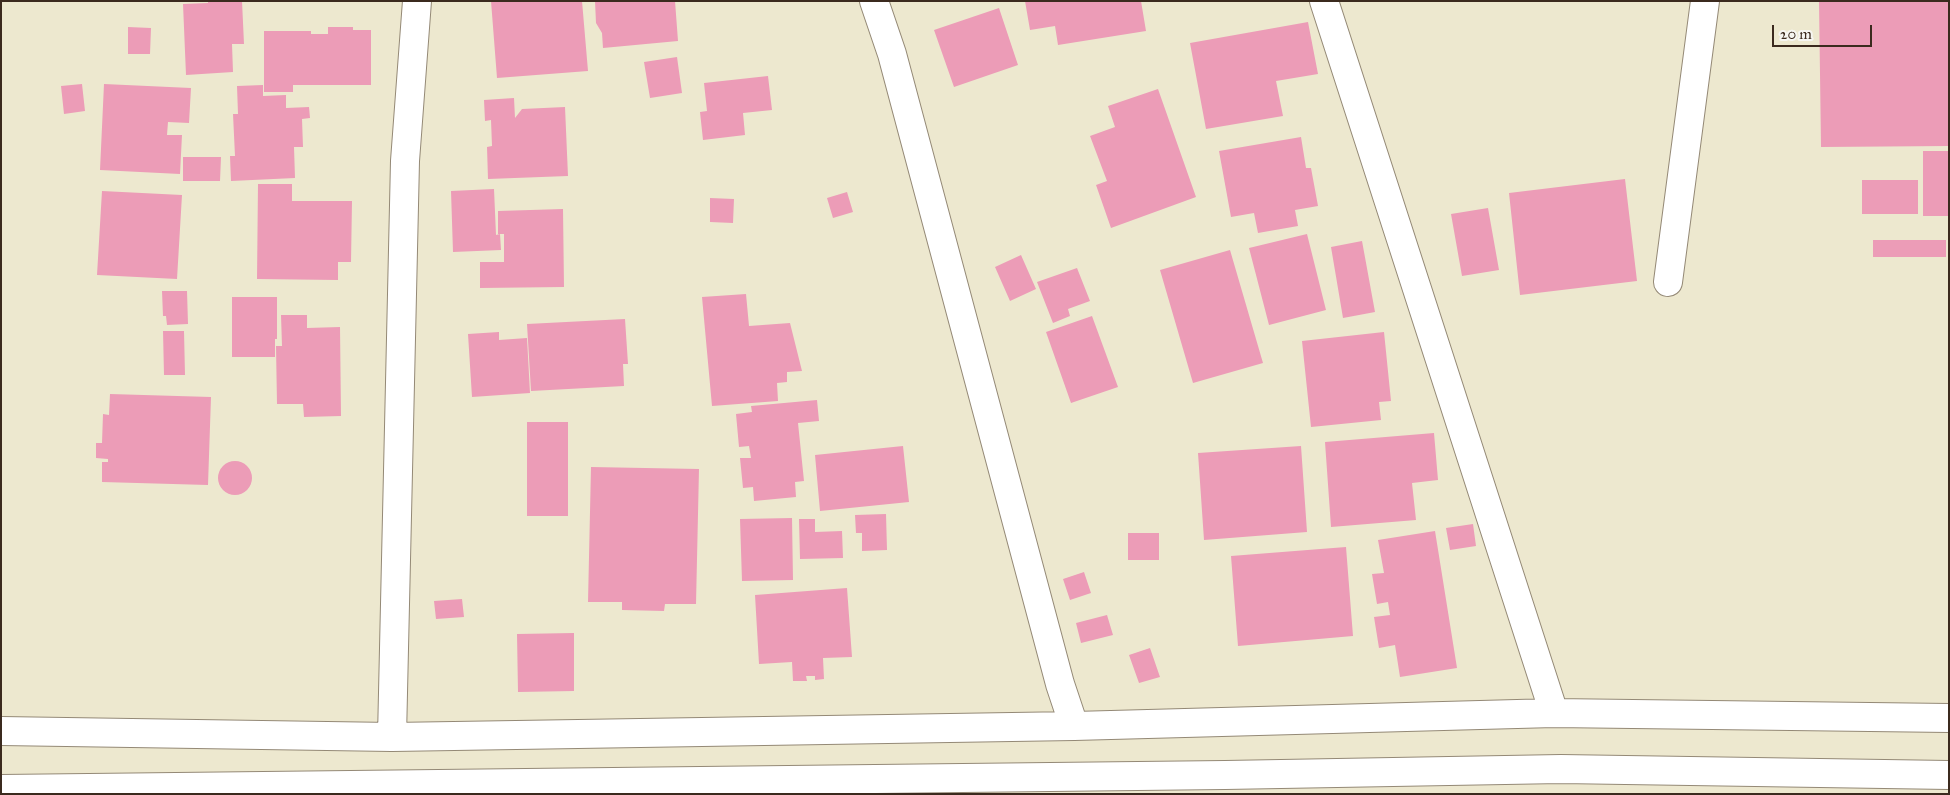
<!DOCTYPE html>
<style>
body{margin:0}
#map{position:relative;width:1950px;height:795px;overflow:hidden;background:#ede8cf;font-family:"IM FELL Great Primer",serif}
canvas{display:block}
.frame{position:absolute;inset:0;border:2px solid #3b2a1e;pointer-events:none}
.scale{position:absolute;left:1772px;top:25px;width:100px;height:22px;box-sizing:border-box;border:2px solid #3b2a1e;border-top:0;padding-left:6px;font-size:15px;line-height:18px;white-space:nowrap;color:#3b2a1e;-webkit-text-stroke:4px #f6f6f2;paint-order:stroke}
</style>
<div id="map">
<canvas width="1950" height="795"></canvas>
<div class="frame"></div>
<div class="scale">20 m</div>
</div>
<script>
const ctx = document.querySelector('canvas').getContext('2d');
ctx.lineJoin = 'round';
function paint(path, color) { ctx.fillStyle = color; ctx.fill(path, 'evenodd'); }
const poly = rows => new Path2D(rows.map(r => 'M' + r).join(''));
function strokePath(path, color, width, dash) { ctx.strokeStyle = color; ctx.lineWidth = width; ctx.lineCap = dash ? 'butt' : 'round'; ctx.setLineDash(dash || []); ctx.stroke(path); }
paint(poly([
 [208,1,242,1,244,44,232,44,233,72,186,75,183,4,208,3],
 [491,1,582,1,588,71,497,78],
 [595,1,675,1,678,41,603,48,602,33,596,23],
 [1025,1,1141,1,1146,31,1058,45,1055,26,1030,30],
 [1819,1,1949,1,1949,146,1821,147],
 [999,8,1018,65,954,87,934,30],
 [1308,22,1318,74,1276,81,1283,116,1206,129,1190,43],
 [128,27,151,28,150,54,128,54],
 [328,27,353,27,353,30,371,30,371,85,293,85,293,92,264,92,264,31,311,31,311,34,328,34],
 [677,57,682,93,650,98,644,62],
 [768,76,772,110,743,113,745,135,703,140,700,112,707,111,704,83],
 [82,84,85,111,64,114,61,86],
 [104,84,191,88,189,123,168,122,167,135,182,135,180,174,100,170],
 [263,85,263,96,286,95,286,108,309,107,310,118,302,119,303,147,294,147,295,178,231,181,230,156,235,156,233,114,238,114,237,86],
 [1158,89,1196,197,1111,228,1096,185,1107,181,1090,136,1115,127,1108,106],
 [514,98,515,118,522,109,565,107,568,176,488,179,487,147,492,146,491,120,485,121,484,100],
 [1301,137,1306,168,1311,168,1318,206,1295,210,1298,226,1258,233,1254,213,1231,217,1219,151],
 [1923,151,1949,151,1949,216,1923,216],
 [183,157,221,157,220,181,183,181],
 [1625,179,1637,281,1520,295,1509,193],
 [1862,180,1918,180,1918,214,1862,214],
 [258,184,292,184,292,201,352,201,351,262,338,262,338,280,257,279],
 [494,189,496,235,500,234,501,250,453,252,451,191],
 [102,191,182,195,177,279,97,275],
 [847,192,853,212,833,218,827,198],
 [710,198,734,199,733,223,710,222],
 [1488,208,1499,270,1462,276,1451,214],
 [563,209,564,287,480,288,480,262,504,262,504,234,498,234,498,211],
 [1307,234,1326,310,1269,325,1249,248],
 [1873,240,1946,240,1946,257,1873,257],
 [1362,241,1375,312,1343,318,1331,247],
 [1230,250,1263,363,1193,383,1160,270],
 [1021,255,1036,289,1010,301,995,267],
 [1077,268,1090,301,1068,309,1070,316,1053,323,1037,282],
 [162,291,187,291,188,324,167,325,166,316,163,316],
 [746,294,749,326,790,323,802,371,787,372,787,382,777,383,778,401,712,406,702,297],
 [232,297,277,297,277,339,275,339,275,357,232,357],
 [281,315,307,315,307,328,340,327,341,416,304,417,303,404,277,404,276,346,282,346],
 [1092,316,1118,387,1071,403,1046,332],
 [625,319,628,364,623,364,624,386,531,391,527,324],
 [163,331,184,331,185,375,164,375],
 [499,332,499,340,527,338,530,393,472,397,468,334],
 [1384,332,1391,401,1379,402,1381,420,1311,427,1302,341],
 [110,394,211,397,208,485,102,482,102,462,108,462,108,459,96,458,96,443,102,443,103,414,109,415],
 [817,400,819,421,798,423,804,481,795,482,796,497,754,501,753,487,743,488,740,458,751,458,749,446,739,447,736,414,752,412,751,406],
 [527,422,568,422,568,516,527,516],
 [1434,433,1438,480,1412,483,1416,520,1331,527,1325,442],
 [903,446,909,502,820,511,815,455],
 [1301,446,1307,532,1204,540,1198,453],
 '218 478a17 17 0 1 1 34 0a17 17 0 1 1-34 0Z',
 [591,467,699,469,696,604,665,604,664,611,622,610,622,602,588,602],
 [886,514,887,550,862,551,862,533,856,533,855,515],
 [792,518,793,580,742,581,740,519],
 [799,519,815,519,815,532,842,531,843,558,800,559],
 [1473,524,1476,546,1450,550,1446,528],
 [1435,531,1457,668,1400,677,1395,645,1379,648,1374,617,1390,615,1388,602,1377,604,1372,574,1384,573,1378,540],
 [1128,533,1159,533,1159,560,1128,560],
 [1346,547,1353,636,1238,646,1231,556],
 [1084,572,1091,593,1070,600,1063,579],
 [847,588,852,657,823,658,824,679,815,680,815,676,806,676,807,681,793,681,792,662,759,664,755,595],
 [462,599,464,617,436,619,434,601],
 [1107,615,1113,635,1081,643,1076,623],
 [574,633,574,691,518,692,517,634],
 [1150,648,1160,677,1139,683,1129,655]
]), '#ec9cb7');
const minor = poly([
 [874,1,892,54,1060,684,1074,726],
 [1324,1,1554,713],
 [1668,282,1705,1],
 [1,731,392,737,1074,726,1554,713,1949,718],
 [392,737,405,161,417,1],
 [1,789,1225,775,1561,769,1949,775]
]);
strokePath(minor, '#948976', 30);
strokePath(minor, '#fff', 28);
</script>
